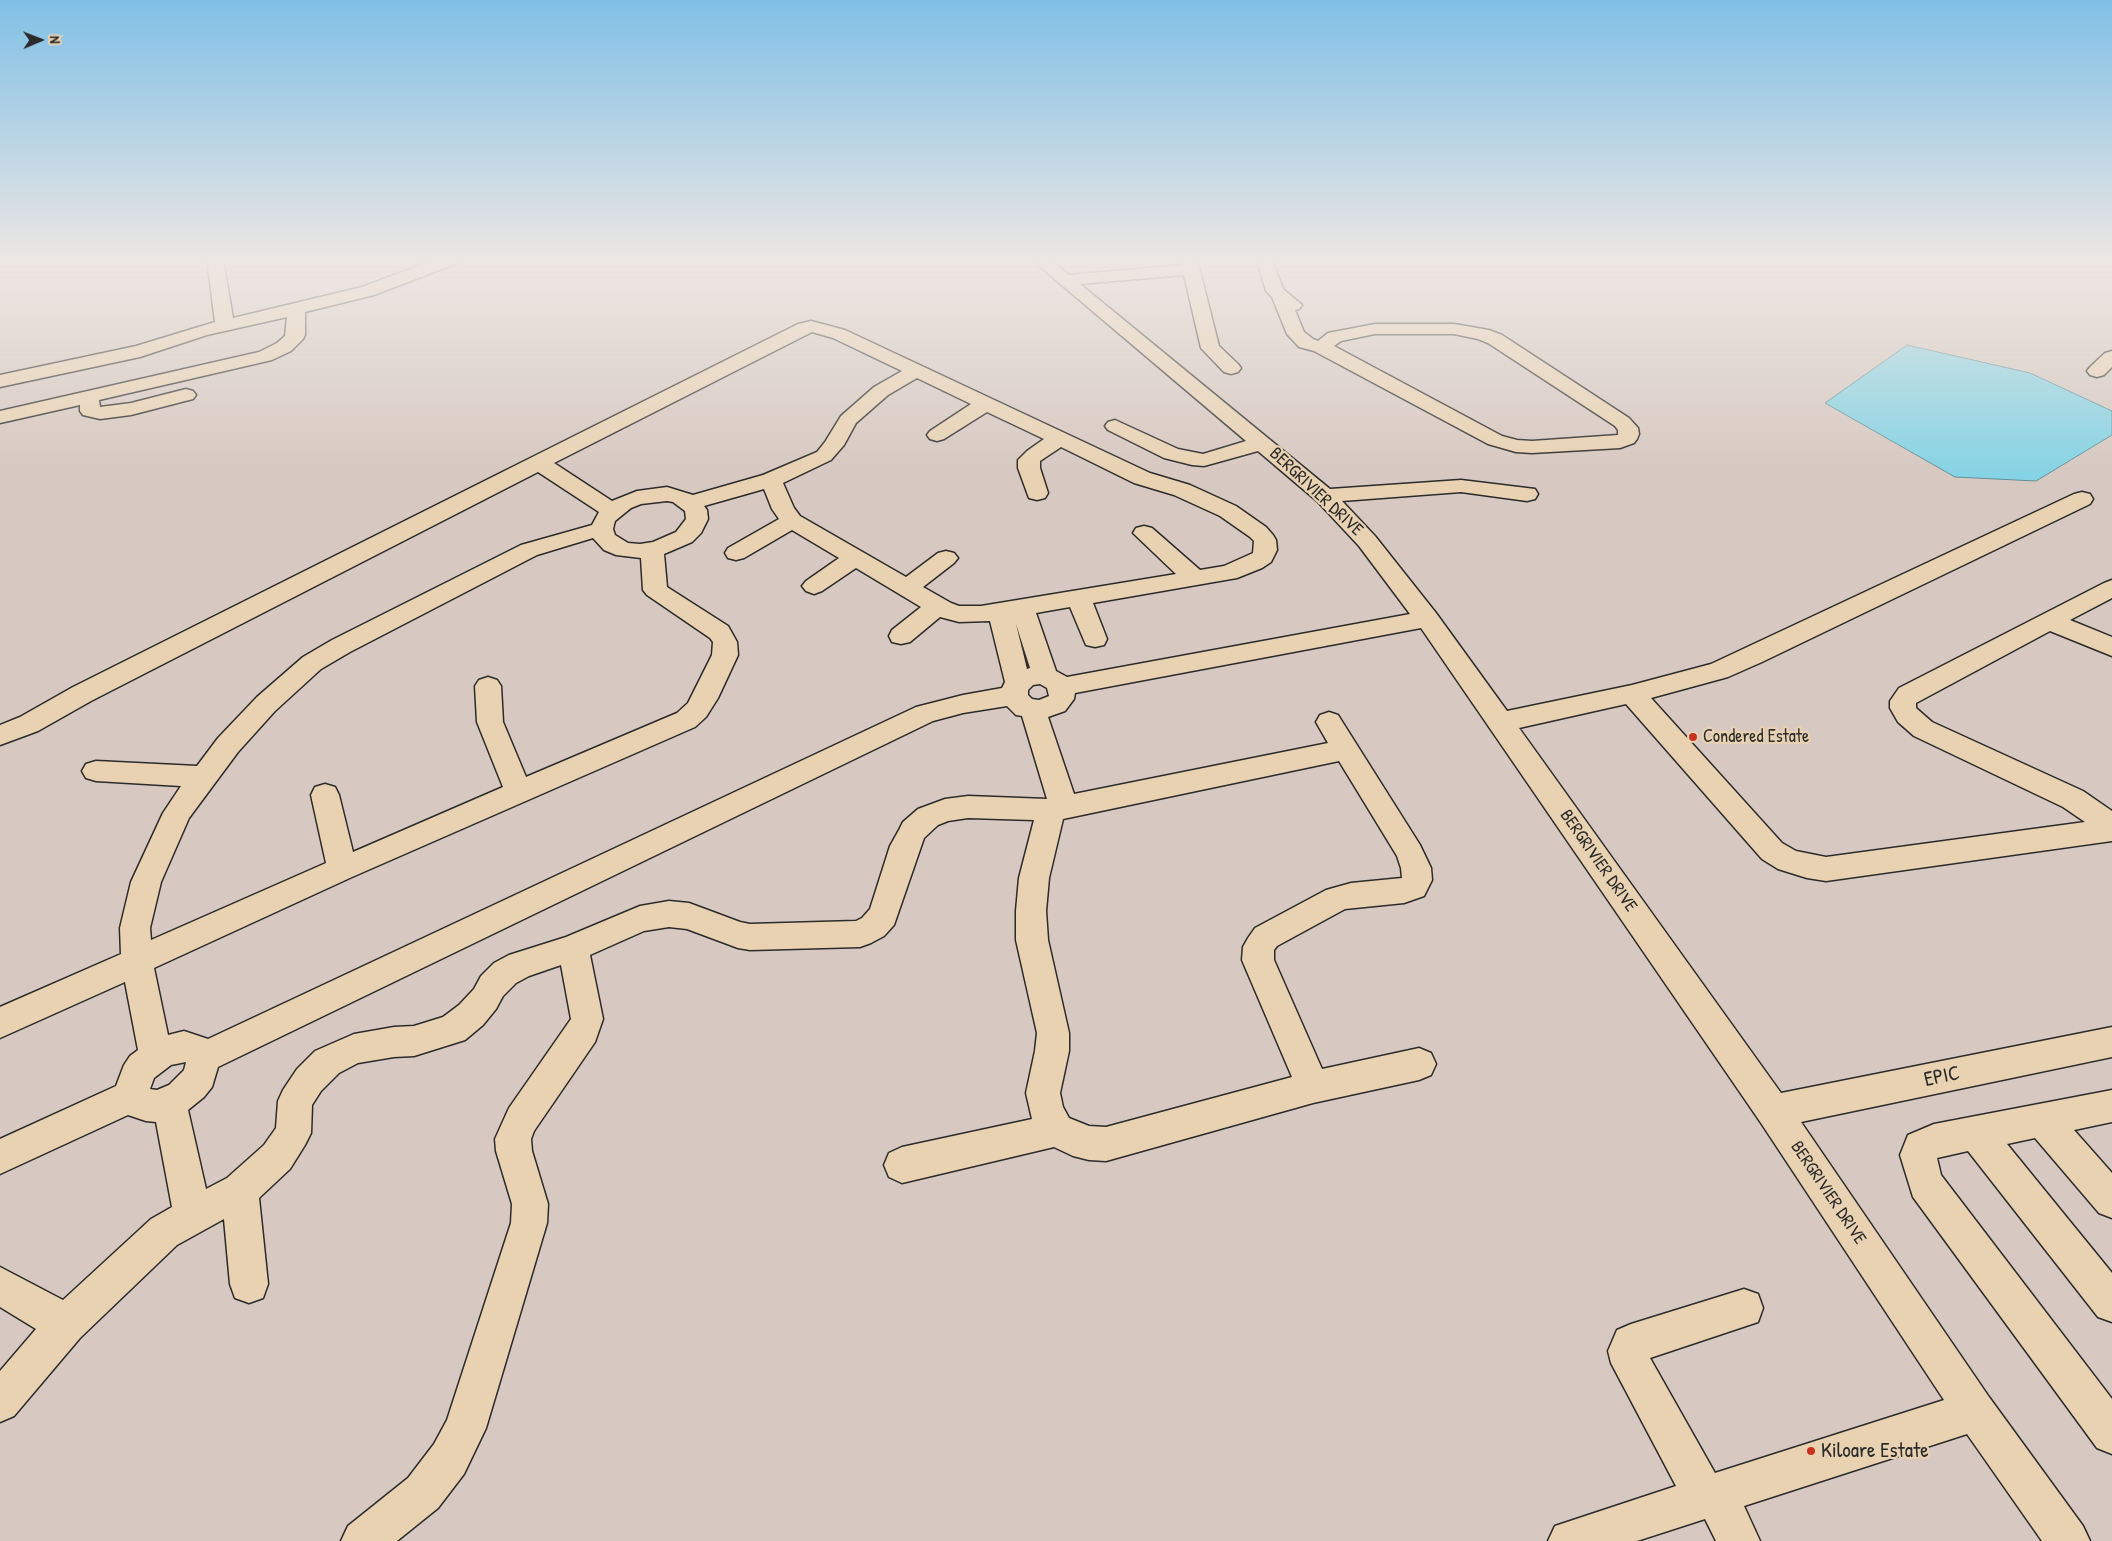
<!DOCTYPE html>
<style>
body{margin:0}
#map{position:relative;width:2112px;height:1541px;overflow:hidden;background:#d7c9c1;font-family:"Patrick Hand",sans-serif}
canvas{display:block}
.north{position:absolute;left:15px;top:15px;width:50px;height:50px;-webkit-text-stroke:4px #e9d2b2;paint-order:stroke;rotate:89deg;font-size:14px;font-weight:700;line-height:20px;text-align:center;color:#2b2b2b}
.north::after{content:'';display:block;margin:auto;width:18px;height:22px;background:#2b2b2b;clip-path:polygon(50% 0,100% 100%,50% 72%,0 100%)}
</style>
<div id="map">
<canvas width="2112" height="1541"></canvas>
<div class="north">N</div>
</div>
<script>
const ctx = document.querySelector('canvas').getContext('2d');
ctx.lineJoin = 'round';
function paint(path, color) { ctx.fillStyle = color; ctx.fill(path, 'evenodd'); }
const poly = rows => new Path2D(rows.map(r => 'M' + r).join(''));
function strokePath(path, color, width, dash) { ctx.strokeStyle = color; ctx.lineWidth = width; ctx.lineCap = dash ? 'butt' : 'round'; ctx.setLineDash(dash || []); ctx.stroke(path); }
function write(font, color, halo, rows, align = 'center') {
  ctx.font = font + ' "Patrick Hand",sans-serif'; ctx.lineWidth = 4.5; ctx.setLineDash([]); ctx.textBaseline = 'middle'; ctx.strokeStyle = halo; ctx.fillStyle = color; for (const [text, x, y, turn = 0] of rows) {
    ctx.save(); ctx.translate(x, y); ctx.rotate((+turn || 0) * Math.PI / 180); ctx.textAlign = isNaN(turn) ? turn : align; if (halo) ctx.strokeText(text, 0, 0); ctx.fillText(text, 0, 0); ctx.restore();
  }
}
const water = poly([
 [1907,345,2030,373,2112,411,2112,435,2036,481,1955,477,1825,403,1907,345]
]);
paint(water, '#85d3e4');
strokePath(water, '#61909a', 1);
const minor = poly([
 [207,259,223,259,233,318,362,287,437,259,460,259,458,263,374,295,305,312,305,335,303,339,291,351,272,360,99,400,100,407,131,403,186,389,193,391,196,395,193,399,131,415,100,419,83,415,80,411,80,405,0,423,0,411,259,352,277,343,285,336,287,317,207,335,140,357,0,387,0,375,136,346,215,322,207,259],
 [1031,259,1049,259,1069,275,1182,265,1181,259,1197,259,1219,346,1238,364,1241,368,1238,372,1231,374,1224,372,1201,348,1184,275,1080,284,1330,489,1461,480,1535,489,1538,494,1535,499,1527,501,1461,492,1342,501,1375,536,1436,613,1507,711,1632,685,1711,664,2074,494,2082,492,2090,494,2093,499,2090,504,1762,662,1728,677,1651,698,1782,843,1796,851,1826,857,2085,822,2063,807,1914,736,1898,722,1890,708,1890,701,1899,688,2104,583,2112,580,2112,598,2070,620,2112,637,2112,656,2050,631,1916,703,1916,708,1932,722,2083,791,2112,811,2112,841,1826,881,1807,878,1778,869,1762,859,1626,704,1519,728,1781,1093,2112,1027,2112,1057,1801,1122,1989,1397,2083,1526,2090,1541,2042,1541,1967,1434,1744,1506,1760,1541,1716,1541,1705,1519,1637,1541,1548,1541,1555,1526,1676,1486,1611,1363,1608,1351,1617,1330,1631,1324,1744,1289,1758,1294,1763,1308,1758,1322,1650,1358,1715,1473,1944,1400,1761,1123,1421,628,1075,693,1074,699,1065,711,1048,717,1074,794,1328,743,1316,722,1320,715,1329,712,1338,715,1420,845,1431,868,1432,880,1424,896,1404,903,1345,909,1277,946,1274,950,1274,960,1322,1069,1419,1048,1431,1053,1436,1064,1431,1075,1419,1080,1313,1103,1106,1161,1089,1160,1073,1156,1054,1147,902,1183,889,1177,884,1165,889,1153,902,1147,1032,1119,1026,1093,1035,1051,1037,1033,1016,940,1016,911,1019,878,1034,820,968,818,948,821,938,825,924,838,894,925,884,936,871,943,860,947,750,950,738,948,687,929,669,927,644,931,590,955,603,1019,595,1042,534,1131,531,1139,532,1151,548,1204,547,1223,486,1428,464,1474,438,1508,397,1541,341,1541,348,1526,408,1478,434,1444,447,1420,511,1223,512,1204,496,1151,495,1139,509,1108,571,1019,561,965,529,976,516,983,503,996,496,1009,483,1025,465,1040,414,1056,394,1057,358,1063,339,1073,321,1091,312,1105,311,1133,305,1145,290,1169,259,1198,268,1284,263,1298,249,1303,235,1298,230,1284,224,1219,177,1245,80,1338,14,1416,0,1422,0,1371,36,1329,0,1307,0,1267,63,1300,151,1219,172,1207,156,1122,146,1121,128,1115,0,1174,0,1139,116,1086,124,1065,130,1056,138,1050,125,982,0,1038,0,1007,121,954,120,928,131,882,163,813,181,786,96,781,86,778,82,771,86,764,96,761,197,766,218,738,257,697,303,657,332,640,521,545,592,525,599,512,538,472,91,701,38,731,0,745,0,725,20,717,73,687,798,324,811,321,845,330,1150,473,1190,485,1236,506,1266,527,1273,535,1276,540,1277,550,1271,562,1262,568,1237,578,1093,603,1107,639,1104,645,1095,647,1086,645,1070,607,1036,613,1056,671,1067,677,1410,614,1359,546,1317,501,1258,451,1204,466,1192,465,1164,458,1108,430,1105,426,1108,422,1115,420,1178,449,1203,454,1246,441,1031,259],
 [812,332,833,338,902,371,874,387,841,416,825,442,817,452,763,475,693,495,667,487,637,491,612,501,554,463,812,332],
 [917,378,971,404,930,431,927,435,930,439,937,441,944,439,987,412,1044,439,1027,451,1018,460,1018,468,1029,498,1037,500,1045,498,1048,493,1040,468,1040,461,1061,447,1134,483,1174,495,1220,516,1250,537,1254,541,1253,553,1224,566,1200,570,1152,528,1144,526,1136,528,1133,533,1176,574,981,606,959,606,951,603,923,587,954,563,958,558,954,553,946,551,938,553,906,577,800,516,794,508,783,483,831,460,844,445,856,423,888,395,917,378],
 [764,489,772,509,779,519,728,548,725,553,728,558,736,560,744,558,792,530,839,558,806,581,802,586,806,591,814,594,822,591,856,568,921,607,892,630,889,636,892,642,901,644,910,642,940,617,959,622,990,621,1005,682,1002,688,963,695,916,707,208,1039,184,1031,168,1035,154,968,352,877,695,727,706,717,718,698,738,655,737,642,728,626,667,587,664,554,692,542,701,533,708,519,707,510,704,506,764,489],
 [667,501,673,502,685,511,686,519,676,532,653,542,640,544,628,543,615,535,613,529,615,521,631,508,641,504,667,501],
 [593,538,604,550,616,555,641,558,643,590,647,595,710,638,713,642,712,655,688,703,677,713,526,777,503,722,501,686,497,680,488,677,479,680,475,686,477,722,503,787,353,852,339,795,335,787,325,784,315,787,311,795,326,863,151,940,150,928,161,882,189,818,238,752,275,711,321,669,350,652,537,555,593,538],
 [1016,624,1030,668,1027,669,1016,624],
 [1040,684,1047,688,1049,696,1039,700,1032,699,1028,695,1028,690,1033,685,1040,684],
 [1007,706,1016,715,1022,716,1047,799,968,796,945,799,918,809,903,822,899,830,890,846,870,909,862,918,856,921,750,924,740,922,689,903,669,901,640,906,566,937,509,955,494,963,481,976,474,989,459,1005,443,1017,414,1026,394,1027,354,1034,315,1051,297,1069,283,1090,278,1101,276,1128,264,1145,227,1178,206,1189,188,1110,204,1097,212,1087,218,1067,933,721,963,713,1007,706],
 [1339,761,1397,856,1401,868,1402,878,1351,883,1326,890,1255,928,1248,938,1243,947,1242,960,1292,1077,1106,1127,1089,1126,1069,1118,1063,1107,1060,1093,1069,1051,1069,1033,1048,940,1046,911,1049,878,1063,819,1339,761],
 [186,1062,184,1070,169,1085,157,1090,150,1089,154,1078,171,1065,186,1062],
 [1256,259,1272,259,1283,289,1302,305,1299,309,1295,310,1304,332,1313,339,1318,341,1328,333,1375,324,1454,324,1489,330,1502,335,1629,418,1638,428,1639,434,1637,439,1634,443,1620,448,1532,453,1516,452,1488,444,1314,351,1299,347,1287,334,1272,297,1266,291,1256,259],
 [1375,334,1454,334,1478,339,1488,343,1615,426,1618,430,1618,435,1532,441,1517,440,1502,436,1334,346,1341,341,1375,334],
 [2112,351,2112,367,2104,375,2097,377,2090,375,2087,371,2090,367,2105,353,2112,351],
 [2112,1090,2112,1122,2074,1130,2112,1173,2112,1218,2099,1213,2035,1138,2007,1144,2112,1273,2112,1322,2098,1317,1968,1151,1937,1158,1941,1175,2112,1399,2112,1454,2097,1448,1913,1197,1900,1155,1908,1135,1934,1124,2112,1090]
]);
strokePath(minor, '#2b2b2b', 3);
paint(minor, '#e9d2b2');
const sky = ctx.createLinearGradient(0, 0, 0, 475);
sky.addColorStop(0, '#80c0e6');
sky.addColorStop(0.55, '#ede7e3');
sky.addColorStop(1, '#ede7e300');
ctx.fillStyle = sky;
ctx.fillRect(0, 0, 2112, 475);
for (const [x, y, r, color] of [
 [1693,737,5,"#c8321e"],
 [1811,1451,5,"#c8321e"]
]) { const dot = new Path2D(); dot.arc(x, y, r, 0, 2 * Math.PI); ctx.fillStyle = color; ctx.fill(dot); strokePath(dot, '#e9d2b2', 2); }
write('18px', '#2b2b2b', '#e9d2b2', [
 ["BERGRIVIER DRIVE",1316,492,43],
 ["BERGRIVIER DRIVE",1598,861,55],
 ["BERGRIVIER DRIVE",1828,1193,56]
]);
write('18px', '#2b2b2b', '#e9d2b2', [
 ["Condered Estate",1703,737]
], 'left');
write('21px', '#2b2b2b', '#e9d2b2', [
 ["EPIC",1942,1077,-12]
]);
write('21px', '#2b2b2b', '#e9d2b2', [
 ["Kiloare Estate",1821,1451]
], 'left');
</script>
